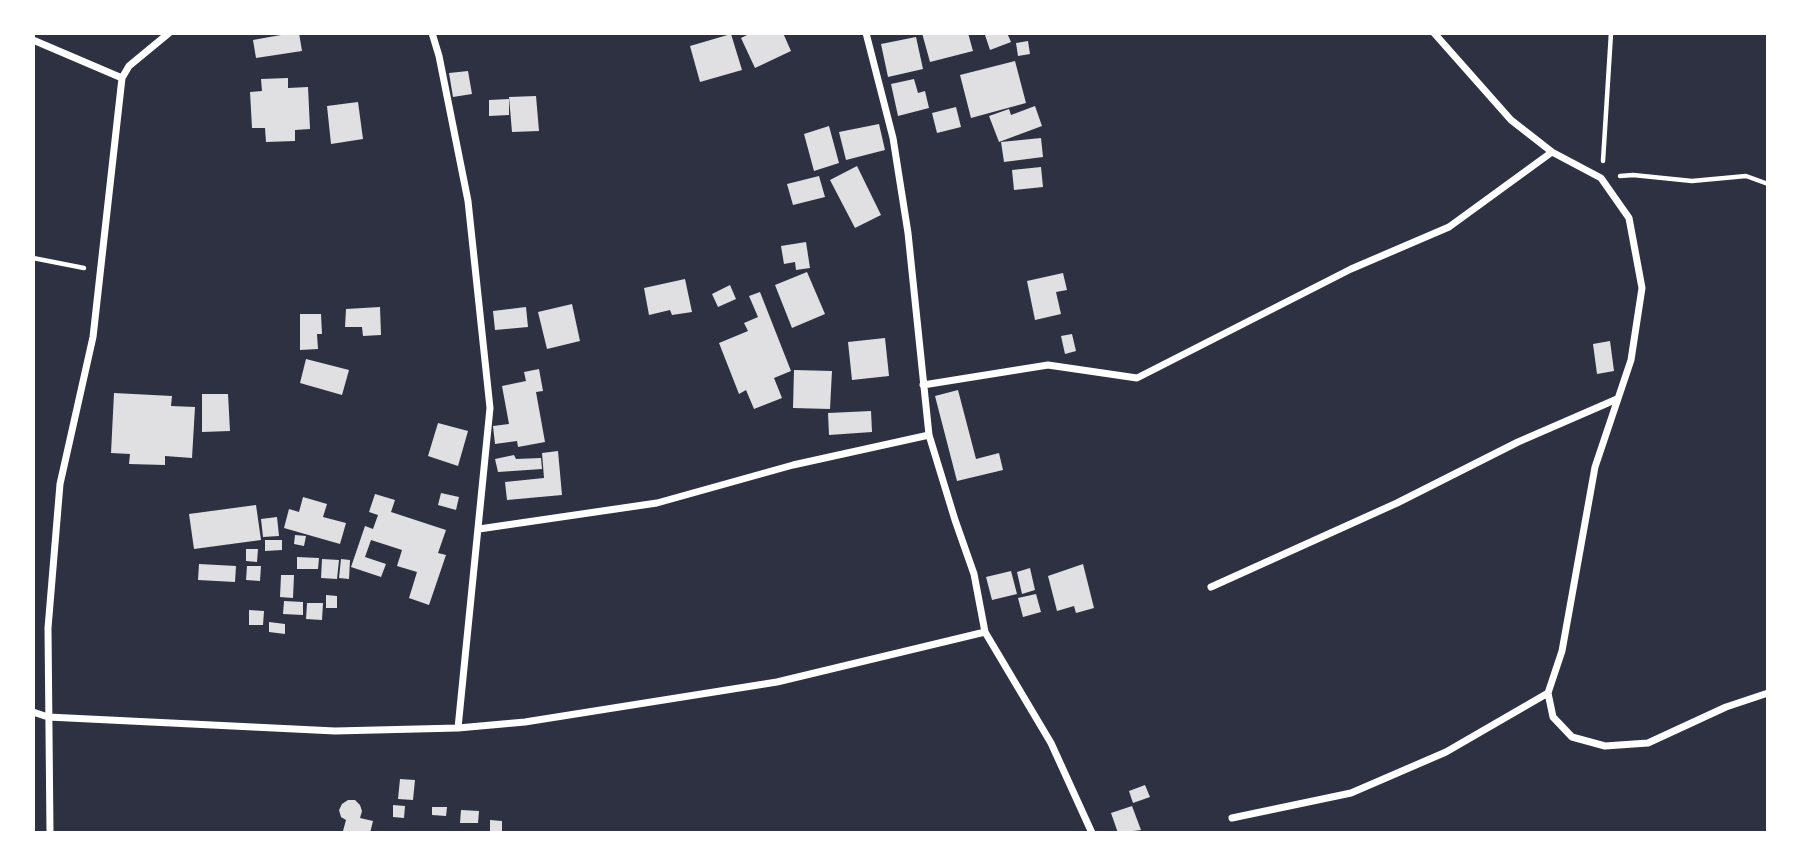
<!DOCTYPE html>
<style>
body{margin:0}
#map{position:relative;width:1801px;height:866px;overflow:hidden;background:#2d3142;font-family:Arial,sans-serif}
canvas{display:block}
.frame{position:absolute;inset:0;border:35px solid #fff;pointer-events:none}
</style>
<div id="map">
<canvas width="1801" height="866"></canvas>
<div class="frame"></div>
</div>
<script>
const ctx = document.querySelector('canvas').getContext('2d');
ctx.lineJoin = 'round';
function paint(path, color) { ctx.fillStyle = color; ctx.fill(path, 'evenodd'); }
const poly = rows => new Path2D(rows.map(r => 'M' + r).join(''));
function strokePath(path, color, width, dash) { ctx.strokeStyle = color; ctx.lineWidth = width; ctx.lineCap = dash ? 'butt' : 'round'; ctx.setLineDash(dash || []); ctx.stroke(path); }
paint(poly([
 [292,33,299,33,302,51,256,58,253,40],
 [751,33,783,33,791,51,755,68,741,38],
 [922,33,968,33,973,51,930,62],
 [988,33,1007,33,1011,42,990,50,985,35],
 [731,34,742,70,700,82,690,46],
 [916,37,923,69,888,77,881,44],
 [1028,41,1030,54,1018,56,1016,43],
 [1015,61,1026,103,971,118,960,75],
 [468,71,472,94,453,97,449,73],
 [288,78,288,88,308,87,310,129,295,130,295,141,266,142,265,128,252,128,250,92,262,91,261,79],
 [914,79,918,93,925,91,929,108,898,116,891,84],
 [536,96,539,131,512,132,509,97],
 [509,99,509,115,489,116,489,100],
 [358,102,363,139,331,144,327,106],
 [1035,106,1042,126,999,142,989,116,1009,109,1011,115],
 [956,107,961,127,937,133,932,113],
 [879,124,885,150,846,160,839,132],
 [829,126,839,163,814,171,804,134],
 [1041,138,1043,157,1004,162,1001,142],
 [857,166,881,215,855,228,830,180],
 [1041,167,1043,187,1014,190,1012,170],
 [819,176,825,197,793,205,787,184],
 [806,242,810,268,796,270,795,262,784,264,781,246],
 [807,272,825,314,792,328,775,285],
 [1063,273,1067,290,1056,292,1061,314,1035,320,1027,281],
 [685,279,692,312,672,315,670,310,649,315,644,288],
 [730,285,736,299,718,307,712,294],
 [760,292,791,371,774,378,782,398,754,409,746,390,739,394,719,343,748,331,744,323,758,317,749,296],
 [572,304,580,341,547,349,538,312],
 [380,307,381,335,363,336,362,327,345,327,346,309],
 [526,307,528,327,495,330,493,311],
 [300,314,321,314,322,334,317,334,318,349,300,350],
 [1072,334,1076,351,1065,354,1061,336],
 [885,338,889,376,852,380,848,342],
 [1610,341,1614,371,1597,374,1593,344],
 [306,359,349,370,342,395,300,383],
 [539,369,543,391,536,392,545,442,518,447,517,441,495,444,493,426,509,424,502,386,526,381,524,372],
 [794,370,832,371,830,409,793,408],
 [958,390,976,459,999,453,1003,470,957,481,935,396],
 [114,393,172,396,171,406,195,407,192,458,165,456,165,465,129,464,130,454,111,453],
 [202,394,228,394,230,431,202,432],
 [871,411,872,432,829,435,828,413],
 [438,423,468,431,458,466,428,456],
 [558,451,562,495,507,500,505,482,544,478,542,453],
 [514,455,516,459,541,458,542,469,498,472,495,459],
 [441,493,459,497,456,510,438,505],
 [375,494,395,500,391,512,446,530,438,553,446,555,429,605,409,598,417,572,397,566,402,550,371,540,365,557,386,564,381,577,351,567,365,526,373,529,378,515,369,512],
 [303,497,327,504,323,517,346,523,340,544,284,528,289,509,299,512],
 [256,505,261,540,194,549,189,514],
 [277,517,279,536,263,537,261,519],
 [295,535,306,536,304,546,294,544],
 [265,540,282,540,282,550,265,551],
 [246,549,258,549,257,562,246,561],
 [297,557,319,558,318,569,297,569],
 [322,559,339,560,337,579,321,578],
 [341,559,350,560,349,579,339,578],
 [199,564,236,566,235,582,198,580],
 [1083,564,1094,608,1076,613,1074,606,1057,611,1048,576],
 [247,566,261,566,260,581,246,580],
 [1030,568,1035,590,1022,594,1017,572],
 [1011,571,1017,594,992,600,986,577],
 [281,575,294,575,293,598,280,597],
 [1036,594,1041,612,1023,617,1018,598],
 [326,595,337,596,337,608,326,608],
 [284,601,303,602,303,615,283,614],
 [307,603,323,603,322,620,306,619],
 [249,610,264,611,263,625,249,625],
 [269,622,285,624,285,634,269,632],
 [400,779,415,780,413,800,398,799],
 [1145,785,1150,797,1133,803,1129,791],
 [348,800,355,800,360,805,362,811,360,818,373,821,370,833,343,831,346,820,341,817,339,810,342,804],
 [393,805,405,806,404,818,393,817],
 [1132,806,1141,830,1118,833,1111,813],
 [432,807,447,807,446,816,432,815],
 [461,810,479,811,478,823,460,823],
 [490,820,502,821,502,832,490,831]
]), '#e0e0e3');
strokePath(poly([
 [1603,161,1611,33],
 [1620,176,1633,175,1692,181,1746,176,1768,184],
 [33,258,84,268]
]), '#fff', 4.5);
strokePath(poly([
 [432,33,439,56,468,201,490,408,458,728],
 [866,33,893,138,908,233,929,435,955,520,974,574,985,632,1051,743,1092,833],
 [1434,33,1511,120,1552,152,1601,178,1629,218,1642,288,1631,360,1595,467,1562,651,1548,693,1553,717,1572,737,1605,746,1648,743,1726,707,1768,693],
 [33,40,122,78],
 [923,385,1048,365,1137,378,1351,269,1449,227,1552,152],
 [479,529,657,503,793,465,929,435],
 [1211,587,1397,503,1518,442,1617,399],
 [33,712,48,717,335,731,458,728,525,722,777,682,985,632],
 [1232,818,1351,793,1446,752,1548,693],
 [50,833,48,628,60,484,93,337,122,78,129,66,169,33]
]), '#fff', 7);
</script>
